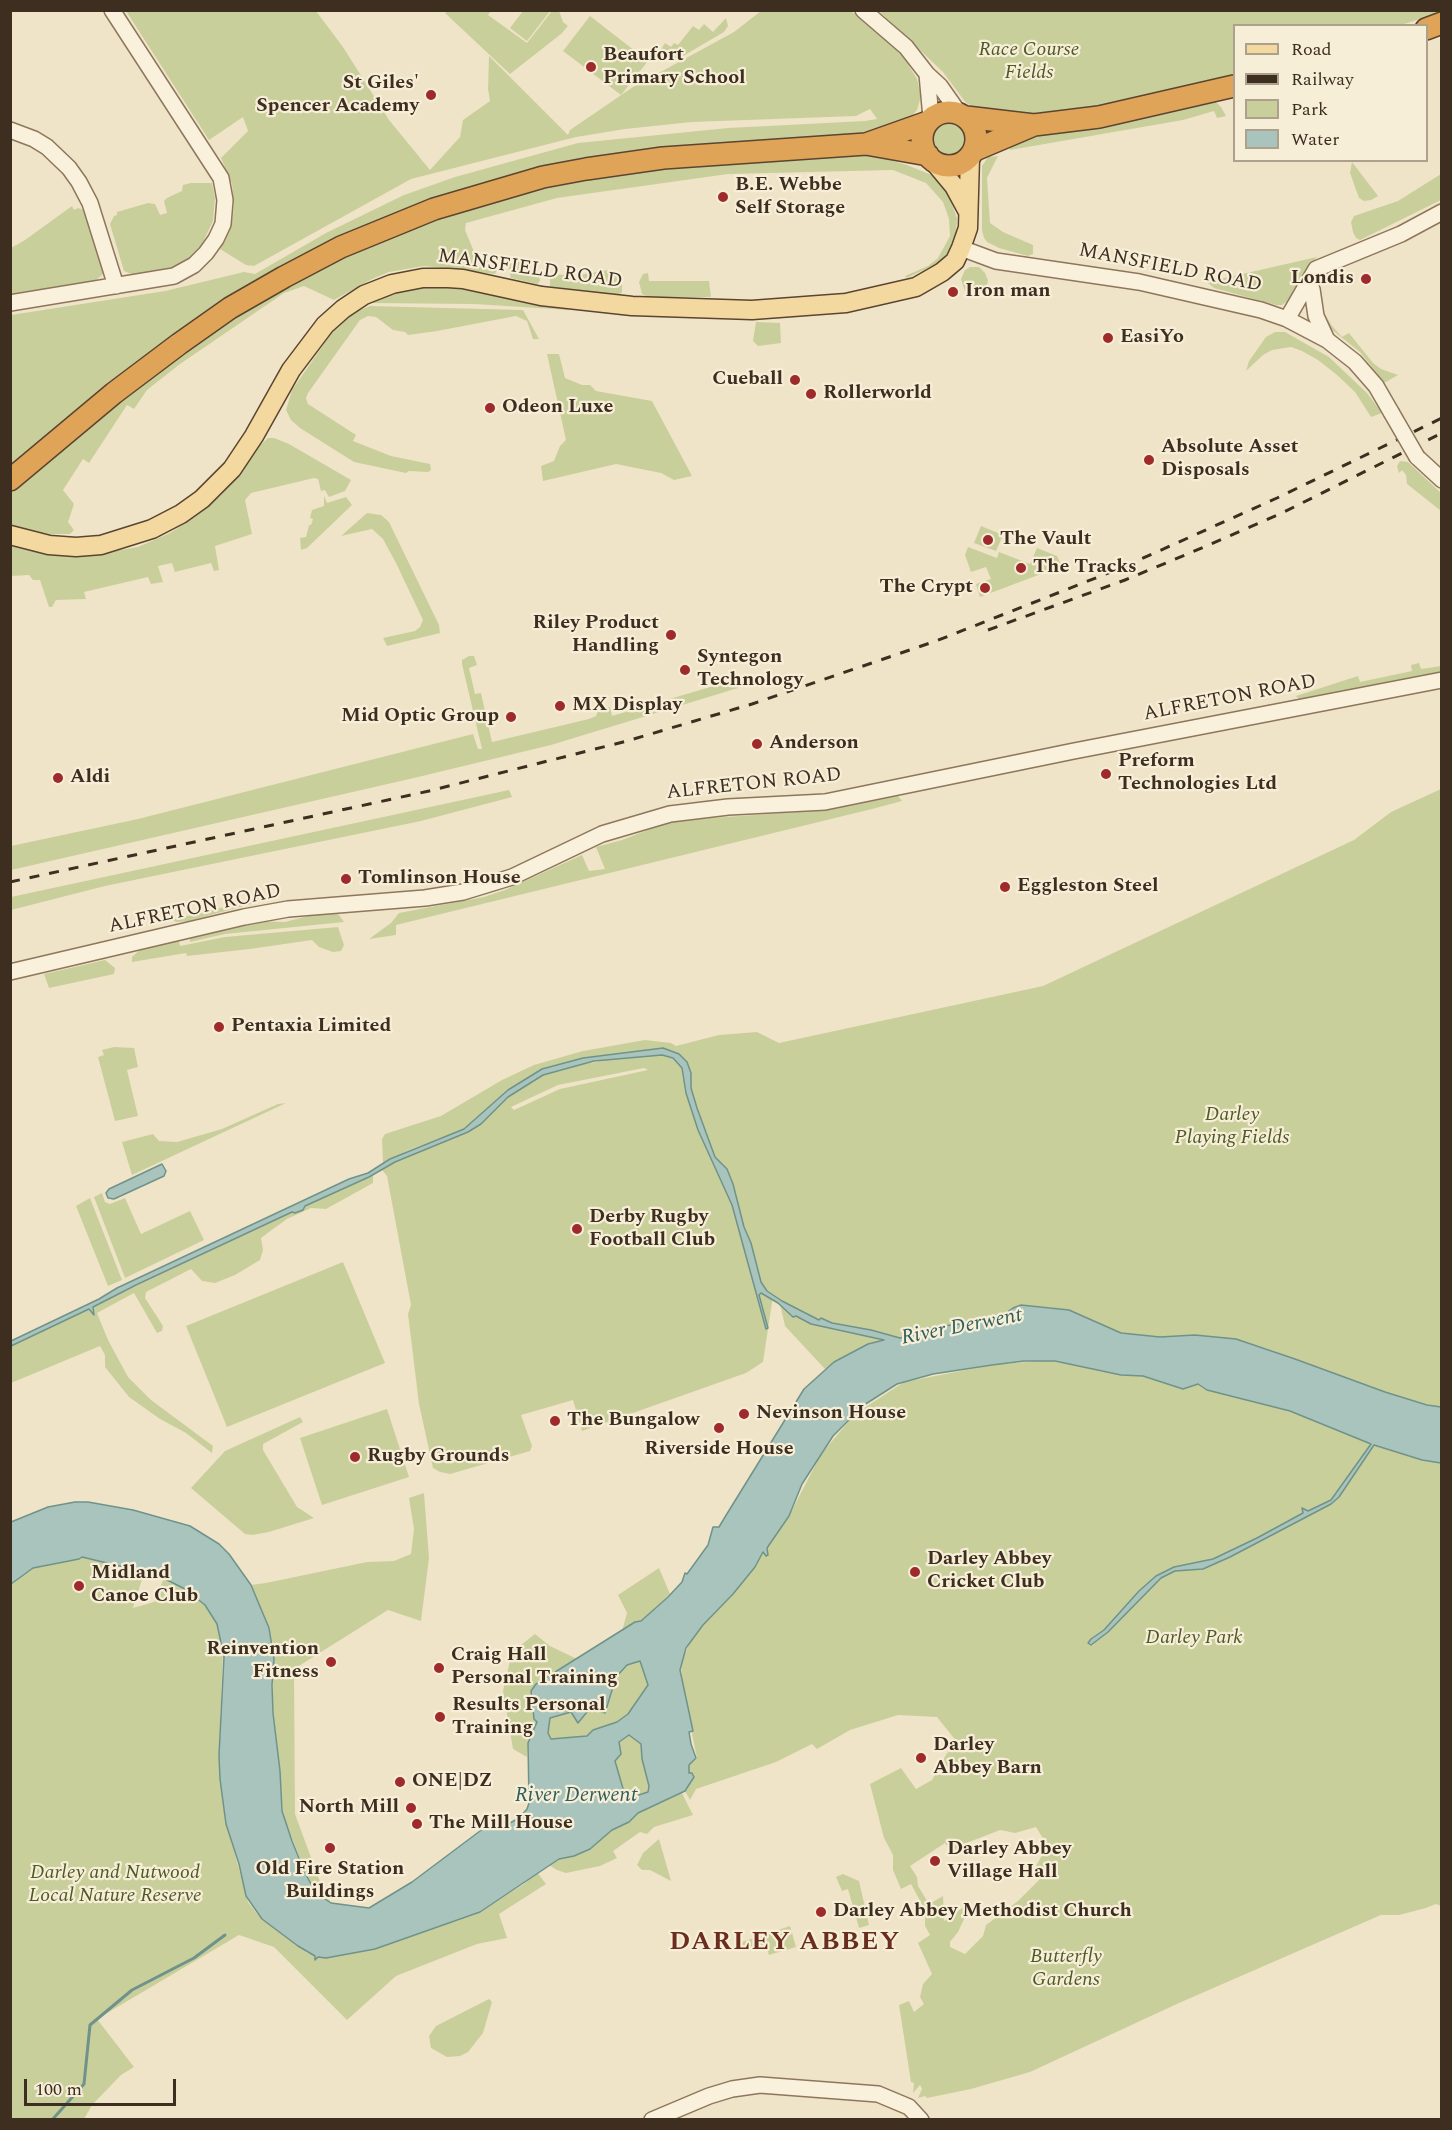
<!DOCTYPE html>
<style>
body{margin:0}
#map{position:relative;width:1452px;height:2130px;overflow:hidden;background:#f0e4c8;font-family:Spectral,serif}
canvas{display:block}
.frame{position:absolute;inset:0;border:12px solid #3d2e20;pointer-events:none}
.legend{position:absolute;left:1233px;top:24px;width:195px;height:138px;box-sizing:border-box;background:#f7eed8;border:2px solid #ada18e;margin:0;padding:8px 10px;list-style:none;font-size:18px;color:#3d2e20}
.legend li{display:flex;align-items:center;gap:12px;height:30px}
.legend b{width:30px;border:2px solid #ada18e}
.scale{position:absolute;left:24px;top:2079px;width:152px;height:27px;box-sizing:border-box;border:3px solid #3d2e20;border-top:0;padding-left:8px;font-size:18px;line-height:21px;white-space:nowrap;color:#3d2e20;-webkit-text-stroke:4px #f7eed8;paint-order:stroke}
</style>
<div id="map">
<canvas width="1452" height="2130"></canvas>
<div class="frame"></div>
<ul class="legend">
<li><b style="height:8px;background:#f3d9a0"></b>Road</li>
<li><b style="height:8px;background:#3d2e20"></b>Railway</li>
<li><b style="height:16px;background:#c9cf9b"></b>Park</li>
<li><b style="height:16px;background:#a9c4bc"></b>Water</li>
</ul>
<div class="scale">100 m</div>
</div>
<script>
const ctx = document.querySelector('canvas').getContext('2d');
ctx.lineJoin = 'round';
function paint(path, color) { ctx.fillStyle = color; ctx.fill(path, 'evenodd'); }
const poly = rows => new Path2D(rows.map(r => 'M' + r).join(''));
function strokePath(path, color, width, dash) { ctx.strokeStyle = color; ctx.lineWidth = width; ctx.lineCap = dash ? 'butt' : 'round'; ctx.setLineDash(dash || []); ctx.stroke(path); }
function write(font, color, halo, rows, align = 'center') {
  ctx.font = font + ' Spectral,serif'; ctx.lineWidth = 4.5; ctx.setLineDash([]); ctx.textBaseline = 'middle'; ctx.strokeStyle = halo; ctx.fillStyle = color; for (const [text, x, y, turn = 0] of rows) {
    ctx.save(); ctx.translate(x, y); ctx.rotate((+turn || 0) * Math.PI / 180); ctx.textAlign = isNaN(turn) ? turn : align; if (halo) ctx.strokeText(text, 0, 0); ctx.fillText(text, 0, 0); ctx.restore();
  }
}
paint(poly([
 [1441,10,1442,12,1401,25,1234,26,1234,78,1102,108,1034,118,976,108,966,103,943,72,879,11],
 [126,11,316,11,343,47,389,120,430,170,460,137,463,120,490,101,488,89,489,56,568,135,570,130,633,87,734,32,761,11,851,11,895,48,906,61,917,79,921,96,917,110,912,116,895,126,868,134,585,157,525,173,372,224,11,467,11,315,165,291,244,272,255,274,326,233,404,195,455,177,578,143,728,128,865,121,877,119,870,109,856,116,692,122,625,129,576,137,411,179,254,266,246,265,220,249,232,222,234,205,232,184,221,158,248,131,243,117,209,140],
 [448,11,491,11,488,15,527,43,552,11,559,11,563,22,568,26,561,34,510,74,445,13],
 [523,11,550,11,527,41,510,28],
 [590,16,648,61,621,95,563,51],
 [726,18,728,26,724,32,678,59,669,58,660,51,665,43,671,47,674,43,678,45,693,26,699,30,704,24,713,32],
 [1208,101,1216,102,1221,107,1226,116,1217,118,1214,111,1183,120,1010,150,1009,142,1026,136],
 '932 140a18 18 0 1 1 36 0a18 18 0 1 1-36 0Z',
 [854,155,879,157,907,165,934,176,947,191,957,218,956,233,947,253,940,262,907,278,905,276,928,266,938,258,950,236,949,219,943,202,926,183,893,170,728,174,557,198,466,223,465,230,478,261,495,260,499,265,495,274,424,266,389,272,372,279,334,300,304,286,284,293,180,364,147,390,134,409,127,405,89,463,83,459,63,490,74,504,68,522,74,530,70,534,49,534,27,531,11,526,11,490,140,383,251,304,341,256,444,215,514,194,574,181,646,169],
 [998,156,987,178,990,223,1003,232,1033,245,1033,254,1028,256,999,248,987,242,984,238,982,230,982,166,988,157],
 [1352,162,1378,196,1371,200,1364,201,1359,198,1350,173],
 [1441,174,1441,200,1360,240,1356,238,1353,232,1351,222,1354,216,1398,201],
 [191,183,212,183,215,198,213,221,201,246,189,258,164,271,134,275,124,271,110,224,114,216,117,215,117,212,148,203,155,204,160,215,167,213,164,201,167,198,182,191,183,185],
 [72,206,74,210,78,208,84,210,86,213,103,269,103,274,96,280,11,298,11,248,25,240],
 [1317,257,1304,272,1292,298,1282,305,1276,305,1214,288,1207,282],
 [524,261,529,268,539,273,540,281,537,284,511,278,508,268,511,263],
 [970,267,979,267,985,273,988,280,987,286,965,291,961,279,965,270],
 [608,270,617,273,622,277,622,292,618,296,554,289,550,286,550,277,555,274,574,276],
 [648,273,649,281,709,281,711,297,649,297,642,294,639,282,643,274],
 [426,285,470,288,565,307,569,310,474,304,368,303,388,293],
 [370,306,523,310,539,339,533,339,527,321,516,316,437,331,408,335,405,332,393,330,376,317,368,316,360,320,308,393,306,398,308,404,356,435,353,441,391,456,430,464,431,470,428,472,409,471,406,473,354,462,300,428,291,420,286,410,292,390,333,331,351,314],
 [1326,316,1332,326,1342,337,1349,333,1373,363,1381,369,1398,375,1384,383,1360,352,1331,329],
 [756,322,780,323,781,343,758,346,753,341],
 [1275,332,1285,332,1329,357,1367,393,1382,413,1371,417,1355,392,1337,375,1318,360,1302,351,1291,347,1272,350,1263,355,1246,371,1249,361,1266,337],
 [547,354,559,354,565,378,582,385,590,385,596,391,652,401,692,476,674,480,661,473,616,464,543,481,541,466,554,461,560,446,566,440],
 [268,438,274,438,289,444,351,480,345,491,329,497,325,490,321,491,318,479,314,478,251,493,245,500,252,534,215,546,219,570,214,571,211,563,175,572,172,563,158,566,163,582,151,584,148,577,84,592,86,599,56,600,52,607,49,607,40,580,33,580,29,575,11,576,10,546,59,555,90,555,138,547,170,533,195,517,221,495,240,474,257,448],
 [1400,461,1408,462,1441,493,1441,511,1407,484,1406,475,1402,470,1399,473,1397,466],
 [324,496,327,503,346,497,352,505,307,548,301,550,300,538,306,537,309,525,311,525,313,519,310,518,312,510,324,506],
 [367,513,381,515,389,522,439,625,440,633,387,646,383,638,415,631,420,627,423,620,396,563,383,539,372,529,341,536],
 [981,526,1003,535,996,551,974,543],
 [968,547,997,558,999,552,1030,564,1037,548,1057,556,1062,566,980,597,976,584,991,579,986,567,971,572,965,555],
 [469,656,474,656,477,665,469,668,475,694,481,693,492,742,589,719,596,716,598,710,610,707,612,716,734,680,738,688,551,745,414,778,11,870,11,846,138,819,473,734,478,749,482,749,462,664,462,660],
 [1419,663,1421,669,1441,666,1441,672,1300,700,1296,696,1358,676,1360,682,1412,671,1411,665],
 [1441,789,1441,1407,1429,1405,1385,1392,1268,1349,1236,1339,1195,1335,1160,1337,1121,1333,1069,1310,1047,1307,1018,1306,996,1320,934,1327,900,1338,893,1337,876,1342,854,1351,825,1369,785,1326,779,1299,773,1296,763,1362,746,1373,582,1431,573,1400,521,1415,532,1446,530,1451,450,1474,440,1472,433,1468,419,1404,408,1314,411,1305,387,1176,382,1170,395,1162,468,1132,508,1097,543,1075,573,1066,624,1057,666,1055,678,1061,687,1062,679,1054,670,1050,640,1051,583,1058,545,1068,508,1090,464,1129,409,1150,383,1163,382,1139,385,1134,441,1116,502,1080,534,1065,583,1051,645,1040,671,1043,676,1046,719,1035,757,1032,779,1043,1043,986,1354,840,1391,812],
 [644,1068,648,1070,560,1089,514,1110,511,1107,558,1085],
 [509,790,512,797,421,821,105,886,11,910,11,897],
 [898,796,902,801,872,809,396,925,396,935,369,939,391,923,399,913,484,897,505,890,582,855,589,871,605,869,596,847,622,840,663,824,682,820,827,810],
 [269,896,269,899,189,921,177,922,171,920],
 [335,913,339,915,344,922,225,934,190,942,190,936,256,921,285,922,312,915],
 [338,927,344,945,341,951,333,952,319,947,312,940,250,949,187,956,186,953,132,962,132,957,142,948,174,941,179,941,180,946,225,937],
 [105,960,115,968,114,974,49,988,44,974],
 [114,1047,134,1048,138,1067,127,1070,138,1116,115,1121,98,1057,104,1055,102,1050],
 [286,1103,132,1175,122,1142,153,1134,159,1141,177,1142,222,1129,278,1104],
 [373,1175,373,1183,326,1209,311,1208,287,1219,273,1229,261,1238,263,1250,260,1260,235,1275,215,1283,202,1281,191,1269,146,1292,145,1298,163,1326,162,1331,157,1333,134,1293,97,1313,108,1340,128,1377,151,1400,213,1446,212,1453,186,1433,160,1419,129,1397,105,1367,105,1355,100,1346,11,1383,10,1346,89,1309,94,1313,93,1307,102,1302,292,1212,295,1213,303,1210,305,1206],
 [102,1193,105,1202,110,1204,125,1198,141,1234,190,1211,204,1240,125,1278,94,1197],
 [90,1198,122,1280,108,1286,76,1206],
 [343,1262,385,1363,227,1427,186,1326],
 [1048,1360,1121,1375,1143,1376,1183,1389,1198,1384,1207,1390,1290,1411,1394,1452,1441,1463,1441,1906,1436,1904,1426,1908,1399,1915,1381,1915,1179,2003,1030,2072,971,2089,927,2098,925,2096,918,2098,922,2089,920,2085,913,2093,914,2083,911,2082,899,2005,909,2001,914,2012,924,2004,920,1997,923,1984,932,1974,918,1943,930,1935,925,1926,925,1910,911,1884,901,1889,893,1870,893,1855,884,1838,870,1784,901,1768,916,1789,932,1780,947,1753,951,1751,957,1742,937,1717,898,1715,850,1730,817,1749,812,1744,776,1762,696,1789,690,1800,685,1791,694,1777,693,1773,689,1773,689,1765,697,1758,682,1685,681,1663,691,1640,711,1616,728,1600,767,1548,789,1516,821,1454,855,1414,904,1382,992,1365],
 [1036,1827,1049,1848,1044,1852,1036,1866,1042,1873,1041,1878,1018,1901,986,1925,983,1936,965,1954,950,1947,950,1942,958,1932,965,1917,965,1906,944,1921,943,1896,929,1904,918,1886,917,1877,910,1866,945,1843,952,1853,959,1846,1000,1830,1015,1833],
 [387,1409,409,1477,322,1505,300,1438],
 [300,1417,303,1422,263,1444,263,1450,297,1507,314,1518,269,1532,252,1535,245,1534,191,1488,225,1451],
 [424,1493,429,1558,421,1621,388,1610,294,1669,295,1814,320,1882,331,1903,323,1899,311,1886,282,1813,280,1771,273,1713,273,1652,269,1628,251,1585,266,1583,367,1562,394,1561,411,1554,414,1529,409,1498],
 [82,1557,117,1565,116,1571,143,1576,133,1608,154,1602,164,1578,185,1589,205,1605,217,1624,223,1649,219,1755,225,1818,248,1902,258,1915,308,1953,326,1958,375,1949,468,1917,480,1912,524,1884,537,1872,546,1884,499,1914,507,1938,477,1944,396,1976,347,2020,274,1947,239,1935,97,2019,134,2067,121,2075,92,2105,84,2119,11,2120,10,1584,33,1568],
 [659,1568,670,1594,641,1621,635,1622,622,1631,627,1613,618,1595],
 [535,1634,550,1646,577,1659,536,1683,537,1722,528,1743,527,1757,513,1749,503,1691,512,1652],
 [640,1661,648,1685,628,1714,617,1722,593,1730,587,1736,551,1739,548,1733,550,1718,559,1714,587,1711,594,1709,605,1713,616,1677,627,1665],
 [629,1735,641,1744,642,1759,649,1786,648,1792,626,1799,615,1761,621,1754,619,1742],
 [682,1793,693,1815,654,1827,647,1834,640,1832,613,1851,617,1858,600,1866,566,1873,557,1870,549,1865,559,1859,574,1856,590,1849,612,1830,629,1822,638,1813],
 [659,1839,671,1881,650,1870,642,1870,637,1865,643,1853],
 [843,1874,859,1881,869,1925,859,1928,848,1889,842,1891,836,1877],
 [790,1926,796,1947,769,1955,766,1946,748,1951,739,1943],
 [489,1999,492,2002,483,2033,468,2052,460,2056,447,2057,431,2048,429,2036,436,2026]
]), '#c9cf9b');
const water = poly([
 [663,1048,679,1054,687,1062,691,1073,691,1088,697,1108,715,1157,727,1169,733,1184,744,1227,751,1243,761,1282,767,1291,782,1301,819,1320,821,1318,832,1323,871,1330,900,1338,934,1327,996,1320,1013,1308,1021,1305,1069,1310,1121,1333,1160,1337,1195,1335,1236,1339,1295,1359,1385,1392,1427,1405,1441,1407,1441,1463,1422,1460,1374,1445,1339,1497,1331,1504,1230,1557,1203,1569,1175,1571,1161,1578,1108,1632,1091,1645,1088,1643,1091,1639,1104,1630,1139,1591,1156,1576,1174,1567,1213,1559,1257,1538,1303,1513,1302,1508,1308,1511,1331,1500,1371,1444,1290,1411,1207,1390,1198,1384,1183,1389,1143,1376,1121,1375,1055,1361,1024,1361,992,1365,933,1374,897,1384,864,1405,833,1436,802,1484,789,1516,767,1548,768,1555,766,1556,763,1552,755,1567,733,1594,703,1625,686,1648,680,1670,693,1731,689,1732,691,1744,696,1758,689,1765,689,1773,692,1773,694,1777,685,1791,638,1813,629,1822,612,1830,590,1849,574,1856,559,1859,480,1912,375,1949,326,1958,318,1957,315,1960,315,1956,298,1946,262,1919,246,1896,239,1864,226,1824,220,1779,219,1755,224,1657,217,1624,212,1616,205,1605,185,1589,157,1575,82,1557,79,1559,33,1568,11,1584,11,1522,48,1507,75,1502,88,1502,133,1510,190,1526,219,1544,229,1554,251,1585,269,1628,274,1659,272,1685,273,1713,280,1771,282,1811,292,1841,305,1873,316,1893,331,1903,369,1908,412,1882,484,1828,495,1824,499,1825,501,1821,510,1823,519,1818,527,1809,529,1803,528,1743,537,1722,534,1719,531,1691,536,1684,635,1622,641,1621,668,1597,682,1582,685,1573,687,1574,708,1545,713,1527,719,1527,725,1517,804,1389,834,1362,868,1344,884,1340,811,1324,796,1316,793,1317,778,1303,761,1293,759,1295,768,1328,766,1329,732,1205,698,1130,686,1093,682,1068,673,1058,662,1055,594,1061,543,1075,508,1097,481,1124,468,1132,395,1162,369,1177,305,1206,303,1210,295,1213,292,1212,136,1285,93,1307,94,1315,89,1309,11,1346,11,1341,99,1299,117,1288,349,1179,368,1173,390,1159,464,1129,508,1090,542,1069,583,1058,663,1048],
 [640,1661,648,1685,628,1714,617,1722,593,1730,587,1736,551,1739,548,1733,550,1718,571,1712,578,1723,587,1712,594,1709,605,1713,616,1677,627,1665,640,1661],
 [629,1735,641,1744,642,1759,649,1786,648,1792,626,1799,615,1761,621,1754,619,1742,629,1735],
 [162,1164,166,1171,164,1176,114,1199,108,1198,106,1193,109,1189,162,1164]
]);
paint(water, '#a9c4bc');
strokePath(water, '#6f938a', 1.5);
strokePath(poly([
 [52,2120,84,2084,90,2025,132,1990,194,1958,225,1935]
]), '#6f938a', 3);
const minor = poly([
 [863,10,906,47,927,74,940,86,959,113],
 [927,74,931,118],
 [10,130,34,139,47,147,69,168,79,182,90,203,116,286],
 [961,248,996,261,1139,282,1261,310,1287,319,1327,340,1355,362,1376,386,1391,412],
 [1312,289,1316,316,1327,340],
 [10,303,174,276,194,265,206,253,216,239,223,224,225,200,221,178,112,10],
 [1287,319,1316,269,1401,234,1442,212],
 [1417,457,1442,480],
 [10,972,244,917,288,909,425,898,463,892,512,877,602,834,670,814,728,807,825,802,1074,751,1442,680],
 [652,2120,709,2096,732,2089,760,2085,878,2094,909,2107,921,2120]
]);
const major = poly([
 [934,162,954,186,967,210],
 [10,535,49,545,76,547,101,545,152,529,181,514,202,499,232,469,254,436,291,370,325,325,343,309,364,295,392,284,423,278,448,278,463,279,541,296,632,306,752,310,846,303,916,287,942,272,955,261,961,248,968,228,970,157]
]);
const highway = poly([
 [1426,29,1442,23],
 '922 139a27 27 0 1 1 54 0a27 27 0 1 1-54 0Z',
 [966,117,1034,125,1099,117,1234,86],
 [866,144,928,122],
 [975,150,1034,125],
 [10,480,114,393,179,344,230,308,284,277,341,247,434,209,543,177,586,169,663,158,866,144,928,155]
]);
strokePath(minor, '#8d765c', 18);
strokePath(major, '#5b4430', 21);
strokePath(highway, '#5b4430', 24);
strokePath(minor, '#faf1dc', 15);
strokePath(major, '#f3d9a0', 18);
strokePath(highway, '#e0a458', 21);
strokePath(poly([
 [988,630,1125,580,1190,553,1282,513,1442,433],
 [10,882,429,791,627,741,752,704,936,641,1121,568,1277,498,1442,418]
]), '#3d2e20', 3, [10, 10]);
const minorBridge = poly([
 [1391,412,1417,457]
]);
strokePath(minorBridge, '#8d765c', 18, []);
strokePath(minorBridge, '#faf1dc', 15);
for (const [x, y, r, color] of [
 [591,67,6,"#9e2a2b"],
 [431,95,6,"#9e2a2b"],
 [723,197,6,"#9e2a2b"],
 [1366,279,6,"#9e2a2b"],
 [953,292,6,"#9e2a2b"],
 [1108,338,6,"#9e2a2b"],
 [795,380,6,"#9e2a2b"],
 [811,394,6,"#9e2a2b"],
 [490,408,6,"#9e2a2b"],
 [1149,460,6,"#9e2a2b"],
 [988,540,6,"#9e2a2b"],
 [1021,568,6,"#9e2a2b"],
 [985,588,6,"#9e2a2b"],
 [671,635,6,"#9e2a2b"],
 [685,670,6,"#9e2a2b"],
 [560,706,6,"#9e2a2b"],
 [511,717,6,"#9e2a2b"],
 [757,744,6,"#9e2a2b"],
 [1106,774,6,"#9e2a2b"],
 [58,778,6,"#9e2a2b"],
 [346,879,6,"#9e2a2b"],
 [1005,887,6,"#9e2a2b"],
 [219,1027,6,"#9e2a2b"],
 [577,1229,6,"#9e2a2b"],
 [744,1414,6,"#9e2a2b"],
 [555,1421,6,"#9e2a2b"],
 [719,1428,6,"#9e2a2b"],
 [355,1457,6,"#9e2a2b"],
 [915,1572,6,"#9e2a2b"],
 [79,1586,6,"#9e2a2b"],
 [331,1662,6,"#9e2a2b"],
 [439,1668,6,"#9e2a2b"],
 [440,1717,6,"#9e2a2b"],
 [921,1758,6,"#9e2a2b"],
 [400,1782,6,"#9e2a2b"],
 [411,1808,6,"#9e2a2b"],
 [417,1824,6,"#9e2a2b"],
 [330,1848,6,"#9e2a2b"],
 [935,1861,6,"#9e2a2b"],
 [821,1912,6,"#9e2a2b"]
]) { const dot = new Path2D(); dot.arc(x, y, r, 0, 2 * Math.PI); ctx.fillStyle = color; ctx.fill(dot); strokePath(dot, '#f7eed8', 2); }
write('italic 20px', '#4d5a26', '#f7eed8', [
 ["Race Course",1029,51],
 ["Fields",1029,74],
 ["Darley",1232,1116],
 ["Playing Fields",1232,1139],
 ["Darley Park",1194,1639],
 ["Darley and Nutwood",115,1874],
 ["Local Nature Reserve",115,1897],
 ["Butterfly",1066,1958],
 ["Gardens",1066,1981]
]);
write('bold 20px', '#3d2e20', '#f7eed8', [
 ["Beaufort",603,56],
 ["Primary School",603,79],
 ["St Giles'",419,84,"right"],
 ["Spencer Academy",419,107,"right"],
 ["B.E. Webbe",735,186],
 ["Self Storage",735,209],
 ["Londis",1354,279,"right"],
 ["Iron man",965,292],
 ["EasiYo",1120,338],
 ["Cueball",783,380,"right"],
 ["Rollerworld",823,394],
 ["Odeon Luxe",502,408],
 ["Absolute Asset",1161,448],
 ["Disposals",1161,471],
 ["The Vault",1000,540],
 ["The Tracks",1033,568],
 ["The Crypt",973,588,"right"],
 ["Riley Product",659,624,"right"],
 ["Handling",659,647,"right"],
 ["Syntegon",697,658],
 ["Technology",697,681],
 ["MX Display",572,706],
 ["Mid Optic Group",499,717,"right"],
 ["Anderson",769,744],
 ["Preform",1118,762],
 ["Technologies Ltd",1118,785],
 ["Aldi",70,778],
 ["Tomlinson House",358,879],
 ["Eggleston Steel",1017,887],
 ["Pentaxia Limited",231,1027],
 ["Derby Rugby",589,1218],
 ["Football Club",589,1241],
 ["Nevinson House",756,1414],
 ["The Bungalow",567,1421],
 ["Riverside House",719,1450,"center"],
 ["Rugby Grounds",367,1457],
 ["Darley Abbey",927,1560],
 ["Cricket Club",927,1583],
 ["Midland",91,1574],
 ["Canoe Club",91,1597],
 ["Reinvention",319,1650,"right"],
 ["Fitness",319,1673,"right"],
 ["Craig Hall",451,1656],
 ["Personal Training",451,1679],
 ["Results Personal",452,1706],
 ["Training",452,1729],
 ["Darley",933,1746],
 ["Abbey Barn",933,1769],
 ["ONE|DZ",412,1782],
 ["North Mill",399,1808,"right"],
 ["The Mill House",429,1824],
 ["Darley Abbey",947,1850],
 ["Village Hall",947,1873],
 ["Old Fire Station",330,1870,"center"],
 ["Buildings",330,1893,"center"],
 ["Darley Abbey Methodist Church",833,1912]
], 'left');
write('20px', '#3d2e20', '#f7eed8', [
 ["MANSFIELD ROAD",1170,269,11],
 ["MANSFIELD ROAD",530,270,8],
 ["ALFRETON ROAD",1230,699,-11],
 ["ALFRETON ROAD",754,785,-6],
 ["ALFRETON ROAD",195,910,-12]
]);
write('italic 21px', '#2f5d5a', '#f7eed8', [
 ["River Derwent",962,1328,-11],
 ["River Derwent",576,1797]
]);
ctx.letterSpacing = '1.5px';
write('bold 26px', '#6b2e1e', '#f7eed8', [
 ["DARLEY ABBEY",785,1944]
]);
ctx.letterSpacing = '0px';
</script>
